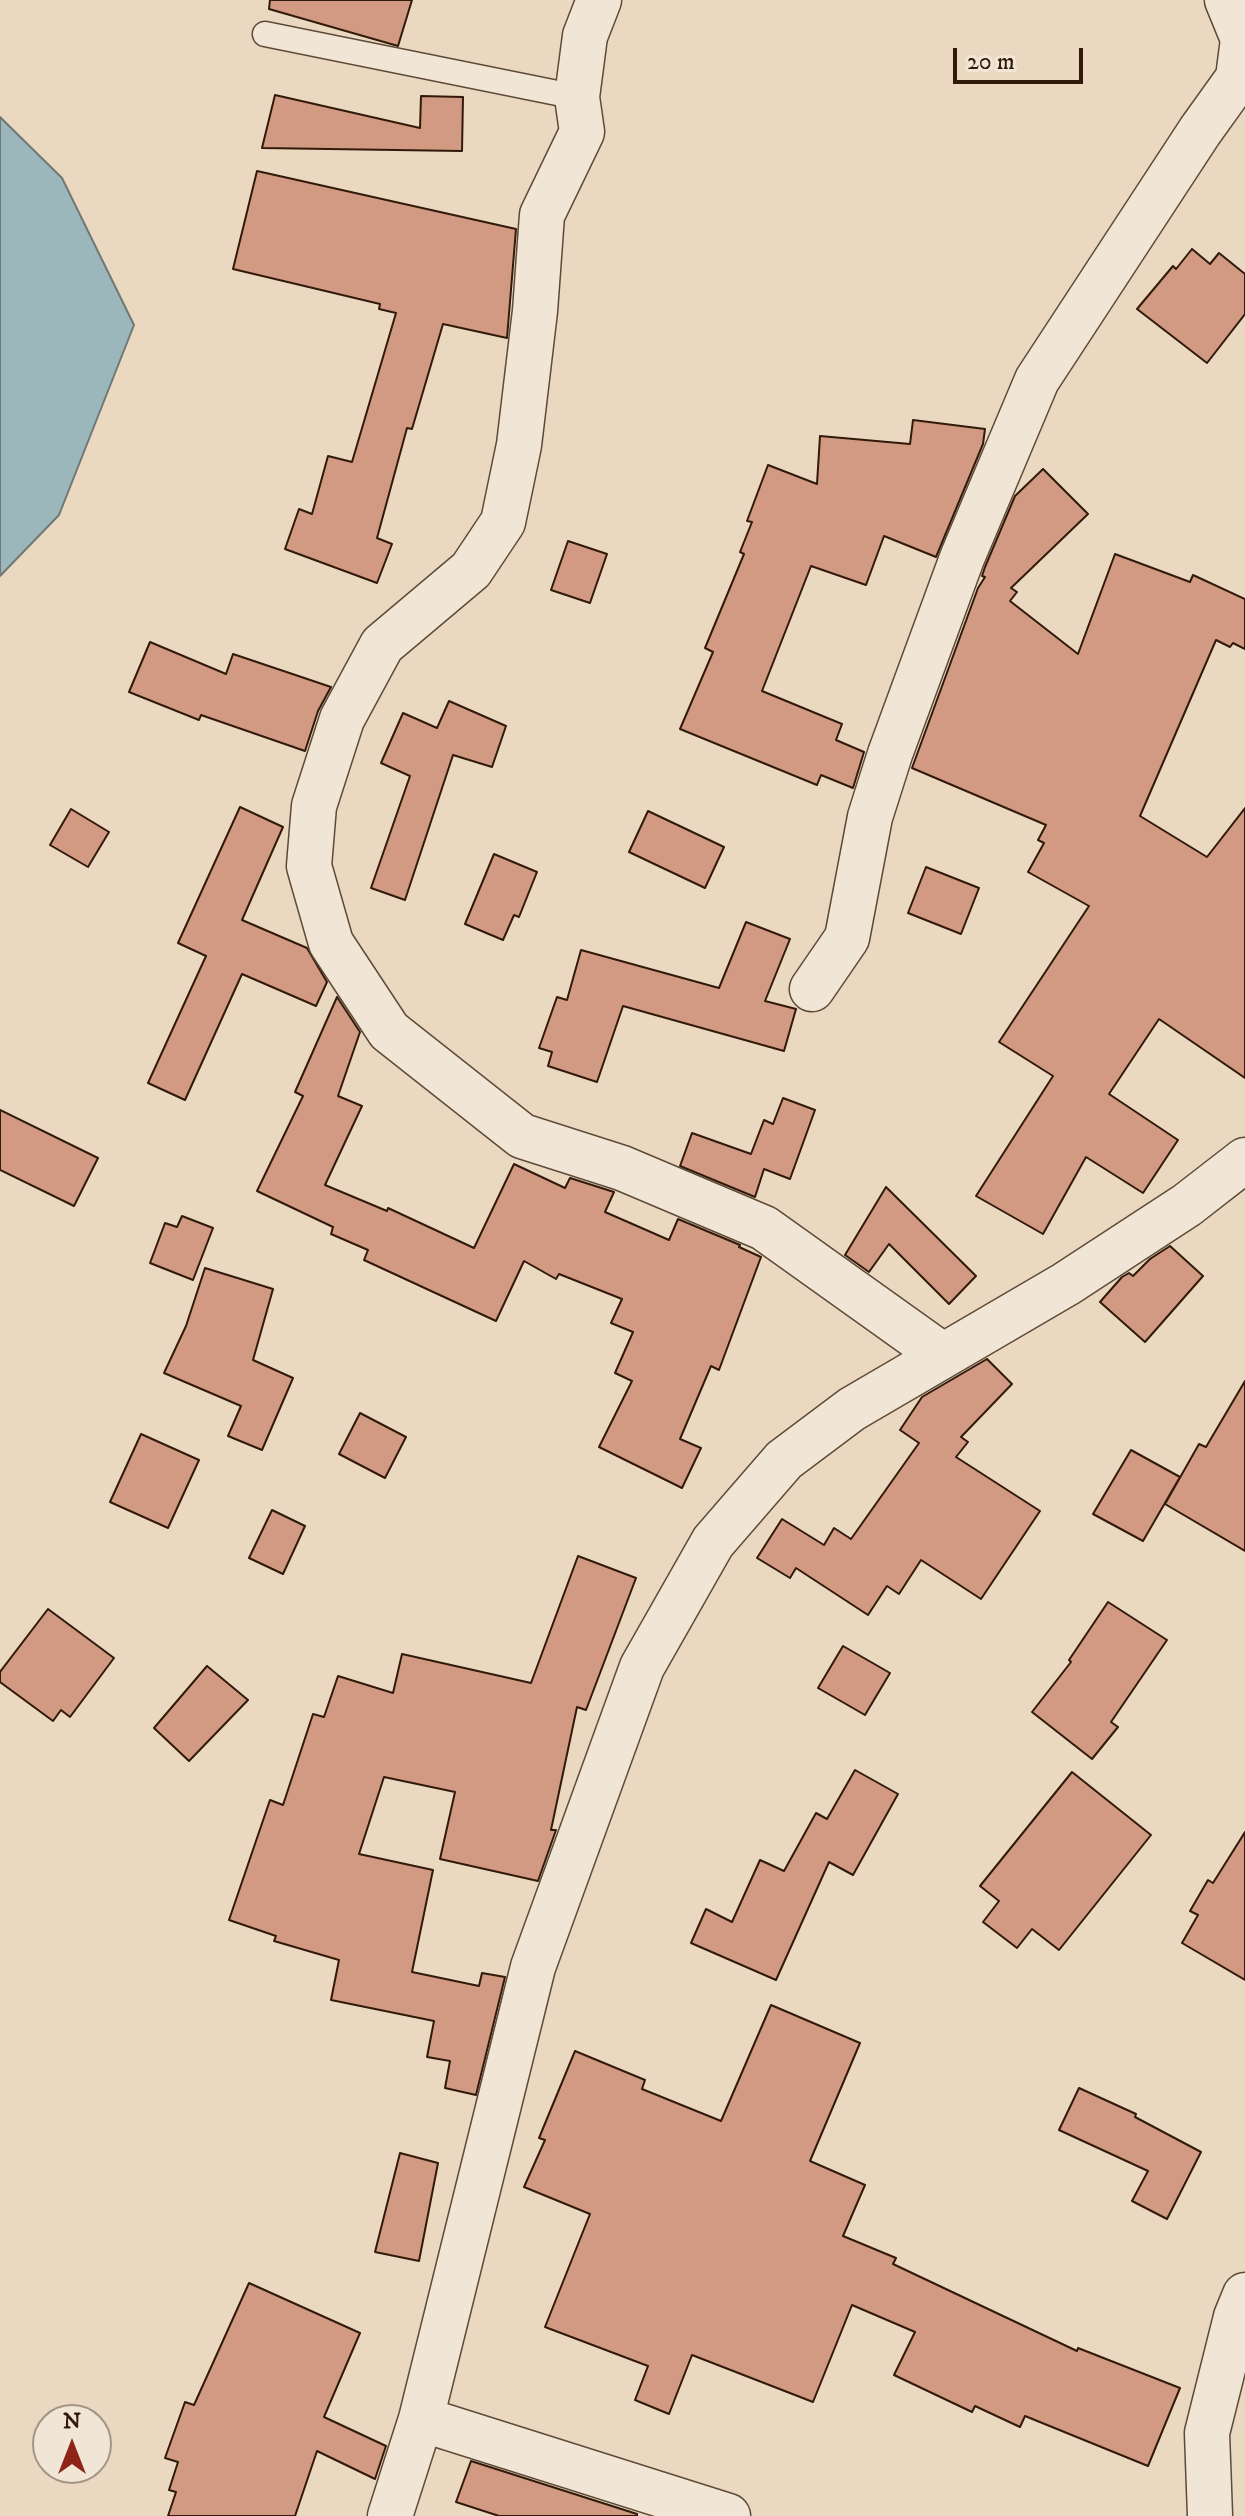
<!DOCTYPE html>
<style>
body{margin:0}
#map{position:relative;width:1245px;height:2516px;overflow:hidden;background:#ead9c0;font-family:"IM FELL DW Pica",serif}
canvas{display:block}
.north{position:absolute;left:32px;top:2404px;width:80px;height:80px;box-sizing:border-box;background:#f1e6d6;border:2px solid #a49484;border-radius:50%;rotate:0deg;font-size:22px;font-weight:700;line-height:32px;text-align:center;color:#311a09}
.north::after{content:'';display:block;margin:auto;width:28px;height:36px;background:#8f2418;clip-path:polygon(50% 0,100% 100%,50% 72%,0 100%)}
.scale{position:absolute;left:953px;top:48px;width:130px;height:36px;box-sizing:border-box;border:4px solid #311a09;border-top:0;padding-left:10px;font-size:24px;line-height:28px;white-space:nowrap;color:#311a09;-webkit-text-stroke:6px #f1e6d6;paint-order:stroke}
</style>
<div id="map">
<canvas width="1245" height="2516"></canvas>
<div class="north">N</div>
<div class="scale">20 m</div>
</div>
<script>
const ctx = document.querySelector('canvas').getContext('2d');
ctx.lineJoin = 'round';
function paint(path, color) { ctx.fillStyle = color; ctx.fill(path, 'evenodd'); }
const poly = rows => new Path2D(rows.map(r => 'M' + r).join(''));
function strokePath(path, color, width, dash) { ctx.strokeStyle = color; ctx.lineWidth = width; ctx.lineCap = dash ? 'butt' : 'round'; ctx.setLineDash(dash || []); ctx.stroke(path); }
const water = poly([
 [0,117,62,178,134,325,59,515,0,576,0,117]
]);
paint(water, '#9cb7bc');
strokePath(water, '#717874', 2);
const building = poly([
 [270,0,412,0,398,46,269,9,270,0],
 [275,95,420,128,421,96,463,97,462,151,262,148,275,95],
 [257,171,516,229,507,338,443,324,412,429,407,428,377,538,392,544,377,583,285,549,299,509,312,514,328,456,352,462,396,313,379,309,380,304,233,269,257,171],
 [1192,249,1210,264,1219,253,1245,274,1245,314,1207,363,1137,309,1173,266,1176,269,1192,249],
 [913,420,985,429,983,444,936,557,884,536,866,585,811,566,762,691,842,724,836,740,864,752,853,788,821,775,817,785,680,729,713,652,705,648,744,554,740,552,752,522,747,521,768,465,817,484,820,436,910,444,913,420],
 [1043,469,1088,514,1011,588,1017,592,1010,601,1078,654,1115,554,1190,582,1193,575,1245,599,1245,649,1233,643,1230,647,1216,640,1140,816,1207,857,1245,808,1245,1078,1159,1019,1109,1094,1178,1140,1143,1193,1086,1157,1043,1234,976,1196,1053,1076,999,1042,1089,906,1028,872,1044,843,1038,840,1046,825,912,768,978,588,985,577,982,576,985,567,1015,496,1043,469],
 [568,541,607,554,590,603,551,590,568,541],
 [150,642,226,674,233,654,331,687,318,711,305,751,201,715,199,720,129,692,150,642],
 [449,701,506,726,492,767,453,755,405,900,371,888,410,776,381,763,403,713,437,728,449,701],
 [240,807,283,827,242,920,307,948,327,982,316,1006,242,974,185,1100,148,1083,206,956,178,943,240,807],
 [71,809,109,832,88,867,50,845,71,809],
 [648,811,724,847,705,888,629,852,648,811],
 [494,854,537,872,519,917,514,915,503,940,465,924,494,854],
 [926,867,979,888,961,934,908,913,926,867],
 [746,922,790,939,765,1001,796,1009,784,1051,623,1006,597,1082,548,1066,552,1052,539,1048,557,997,567,1000,581,950,719,988,746,922],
 [337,997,360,1032,338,1096,362,1106,325,1185,387,1211,388,1208,474,1248,514,1164,565,1188,570,1178,614,1192,605,1212,669,1240,678,1219,740,1245,739,1247,761,1257,719,1370,711,1366,680,1439,701,1448,682,1488,599,1447,632,1381,615,1373,633,1332,611,1323,622,1299,559,1274,556,1279,524,1261,496,1321,364,1260,368,1250,331,1234,333,1227,257,1191,303,1096,295,1092,337,997],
 [783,1098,815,1110,790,1179,764,1169,755,1197,680,1166,692,1133,751,1154,764,1120,773,1124,783,1098],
 [0,1110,98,1158,74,1206,0,1170,0,1110],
 [886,1187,976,1276,949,1304,889,1244,869,1272,845,1255,886,1187],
 [182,1216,213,1228,193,1280,150,1263,165,1223,177,1227,182,1216],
 [1170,1246,1203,1276,1145,1342,1100,1302,1122,1277,1129,1273,1133,1276,1150,1259,1170,1246],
 [205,1268,273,1289,253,1360,293,1378,262,1450,228,1436,241,1406,164,1373,186,1326,205,1268],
 [987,1359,1012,1384,961,1437,968,1442,956,1457,1040,1511,981,1599,921,1560,899,1594,887,1586,868,1615,796,1568,790,1578,757,1558,782,1519,824,1545,834,1528,851,1539,919,1443,900,1430,922,1397,987,1359],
 [1245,1381,1245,1551,1165,1504,1199,1444,1206,1447,1245,1381],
 [360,1413,406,1437,385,1478,339,1454,360,1413],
 [141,1434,199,1460,168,1528,110,1502,141,1434],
 [1131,1450,1180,1477,1143,1541,1093,1514,1131,1450],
 [272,1510,305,1526,283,1574,249,1558,272,1510],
 [578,1556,636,1578,586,1710,577,1707,551,1830,556,1830,538,1881,440,1859,455,1792,384,1777,359,1854,433,1870,412,1972,479,1986,482,1973,505,1977,476,2095,445,2088,450,2061,427,2057,434,2021,331,2000,339,1960,274,1941,276,1936,229,1920,270,1800,283,1805,313,1714,324,1717,338,1676,393,1693,402,1654,531,1683,578,1556],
 [1108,1602,1167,1640,1111,1722,1118,1727,1092,1759,1032,1712,1071,1662,1069,1660,1108,1602],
 [48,1609,114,1658,70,1717,61,1710,53,1721,0,1682,0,1672,48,1609],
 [843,1646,890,1673,865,1715,818,1688,843,1646],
 [207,1666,248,1700,189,1761,154,1728,207,1666],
 [855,1770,898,1794,853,1875,829,1862,776,1980,691,1943,706,1909,732,1922,760,1860,784,1871,816,1813,827,1819,855,1770],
 [1072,1772,1151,1835,1059,1950,1032,1929,1017,1948,983,1922,999,1901,980,1886,1072,1772],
 [1245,1832,1245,1980,1182,1943,1198,1915,1190,1911,1208,1880,1213,1883,1245,1832],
 [771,2005,860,2043,810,2161,865,2185,843,2236,896,2258,893,2264,1077,2351,1078,2348,1180,2388,1148,2466,1025,2416,1020,2427,975,2406,972,2412,894,2375,915,2332,852,2305,813,2402,692,2355,669,2414,635,2400,648,2366,545,2327,590,2214,524,2187,545,2140,539,2138,575,2051,645,2080,642,2089,721,2121,771,2005],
 [1079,2088,1136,2114,1135,2117,1201,2152,1167,2219,1132,2201,1148,2171,1059,2130,1079,2088],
 [400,2153,438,2163,419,2261,375,2252,400,2153],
 [249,2283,360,2333,324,2417,386,2446,375,2479,317,2451,295,2516,168,2516,176,2492,169,2490,178,2462,165,2458,185,2402,194,2405,249,2283],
 [471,2461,637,2514,637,2516,499,2516,456,2502,471,2461]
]);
paint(building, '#d29983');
strokePath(building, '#311a09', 2);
const service = poly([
 [265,34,577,97]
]);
const minor = poly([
 [599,0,585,36,577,97,582,132,542,215,535,311,519,445,503,522,471,570,382,645,342,719,314,806,309,866,331,943,389,1031,522,1136,622,1168,764,1228,942,1355],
 [812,989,847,938,870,817,890,754,962,558,1037,380,1200,131,1238,78,1243,39,1227,0],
 [421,2419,728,2516],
 [390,2516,421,2419,533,1967,642,1667,713,1542,784,1460,852,1409,1066,1284,1187,1205,1245,1160],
 [1210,2516,1207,2433,1236,2317,1245,2295]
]);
strokePath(service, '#5f4a37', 27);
strokePath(minor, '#5f4a37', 47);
strokePath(service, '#f1e6d6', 24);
strokePath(minor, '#f1e6d6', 44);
</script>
